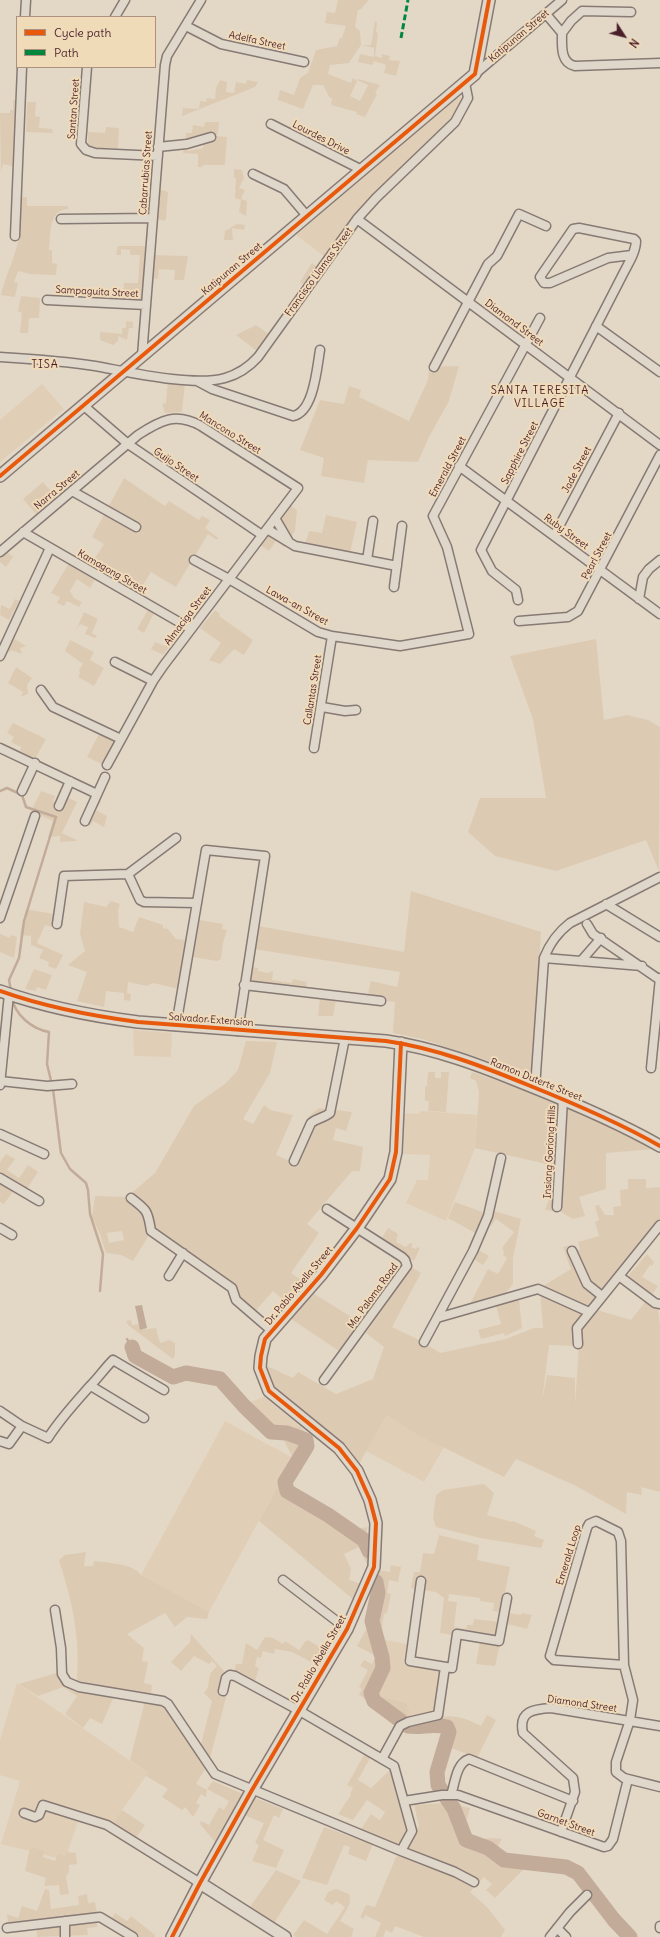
<!DOCTYPE html>
<html>
<head>
<meta charset="utf-8">
<style>
	body { margin:0 }
	#map { position:relative; width:660px; height:1937px; overflow:hidden; background:#e3d8c6; font-family:Delius,sans-serif }
	canvas { display:block }
	.legend { position:absolute; left:16px; top:16px; width:140px; height:52px; box-sizing:border-box; background:#f0dbb9; border:1px solid #ae9080; margin:0; padding:5px 7px; list-style:none; font-size:12px; color:#4a1f2b }
	.legend li { display:flex; align-items:center; gap:8px; height:20px }
	.legend b { width:20px; border:1px solid #ae9080 }
	.north { position:absolute; left:604px; top:16px; width:40px; height:40px; -webkit-text-stroke:3px #f0dbb9; paint-order:stroke; rotate:126deg; font-size:11px; font-weight:700; line-height:16px; text-align:center; color:#4a1f2b }
	.north::after { content:''; display:block; margin:auto; width:14px; height:18px; background:#4a1f2b; clip-path:polygon(50% 0,100% 100%,50% 72%,0 100%) }
</style>
</head>
<body>
<div id="map">
<canvas width="660" height="1937"></canvas>
<ul class="legend">
<li><b style="height:5px;background:#e8590c"></b>Cycle path</li>
<li><b style="height:5px;background:#00873e"></b>Path</li>
</ul>
<div class="north">N</div>
</div>
<script>
const c = document.querySelector('canvas').getContext('2d');
c.lineJoin = 'round';
function paint(path, color) { c.fillStyle = color; c.fill(path, 'evenodd'); }
function trace(path, color, width, dash) { c.strokeStyle = color; c.lineWidth = width; c.lineCap = dash ? 'butt' : 'round'; c.setLineDash(dash || []); c.stroke(path); }
function drawText(font, color, halo, rows, align = 'center') {
  c.font = font + ' Delius,sans-serif'; c.lineWidth = 4; c.setLineDash([]); c.textBaseline = 'middle'; c.strokeStyle = halo; c.fillStyle = color; for (const [text, x, y, turn = 0] of rows) {
    c.save(); c.translate(x, y); c.rotate((+turn || 0) * Math.PI / 180); c.textAlign = isNaN(turn) ? turn : align; if (halo) c.strokeText(text, 0, 0); c.fillText(text, 0, 0); c.restore();
  }
}
const built = new Path2D(`
	M461,97l3,2 -3,10 -136,148 -29,-22 161,-137z
	M42,384l22,25 -64,53v-42z
	M133,1030l39,3 -1,24 -37,-1z
	M420,1111l57,4 -2,33 -29,73 -40,-18 11,-23h11l2,-25 -29,-1v-41l18,1z
	M264,1397l36,29 -21,5 -34,-27z
	M385,1415l59,32 -20,35 -58,-31z
	M225,1421l68,37 -84,154 -68,-37z
	M380,1639l27,5 -4,18 4,2 35,5 -8,45 -31,7 -27,-24 9,-40z
	M17,1683l131,90 -35,50 -10,6 -25,-8 -13,39 -64,-16 19,-63 -20,-6v-35z`);
const green = new Path2D(`
	M338,0h31l-8,9 -3,1 -3,17 5,4 1,14 -12,18 -19,2 -2,9 23,9 2,-5 4,3 -7,15 10,5 8,-16 -11,-5 1,-1 22,6 -5,8 2,1 -12,23 -9,-3 1,-2 -26,-7 1,-7 -3,-1 -6,-12h-10l-10,24 -25,-9 2,-10 14,5 6,-17 8,-5 8,-23 21,-4 3,-8h2l4,-12 -21,-3 2,-11 8,1z
	M375,21l2,2 -1,9 2,1 -3,23 7,2v-4l8,2 -1,4 11,1 -4,15 -12,-3 2,-8 -12,-4 -2,4 -14,-3 2,-8 14,3v-9l-12,-3h9z
	M220,80l7,2 -1,10 8,1 2,-11 10,2 1,-4 11,2 -3,5 -73,29 1,-8 16,1 1,-8 6,1 1,-4 8,1 1,-11z
	M13,100h5l3,68 -18,-4 -2,9 -1,-60h10v-3h3z
	M27,102h9l-1,14 5,1 -1,11 13,1 1,4 -27,-1z
	M205,122h14l-1,12 -33,8 1,-9h6l1,-8 11,2z
	M106,127l13,1 -1,20 -25,1 -5,-4v-13l17,1z
	M217,136l10,1 -2,27 -1,1h-21v2h-5v-13l-15,-1 1,-8 3,6 16,-3v-6z
	M234,169l8,1 2,8 -5,10 6,2 -4,9 6,2 -1,15 -7,-4 2,-12 -6,-2 1,-20h-2z
	M162,190l6,2 -2,27 -2,2 -6,-2 2,-28z
	M21,197h6v9h41v3c-20,1 -17,26 -19,41h3v13l5,1 -1,11 -26,-1 -12,-3 -4,11 4,1 -3,14 -14,-2c4,-18 13,-35 17,-54 3,-15 3,-29 3,-44z
	M237,224l8,1 -1,5 -12,-2 1,12h-9l1,-9z
	M118,246h29l-5,54 -19,-1 1,-16h14l2,-28h-10v-5l-9,-1v6h-5z
	M153,255l35,1 -4,24h-10l1,-10 -16,-1 -1,10 -6,-1z
	M312,263l5,4 -14,18 -3,-3z
	M21,296l19,2 -1,20h-10l-1,15h-8l2,-20 -4,-2z
	M126,321l7,1v6h-4l-2,12 -9,-4v5l-5,4 -13,-5v-8l22,2v-6h4z
	M256,325l14,10 -13,16 -21,-16z
	M459,366l-10,35 -21,38 -10,23 -50,-2 -4,23 -43,-7 3,-18 -24,-8 20,-50 24,4 5,-18 12,4 -2,7 50,24 19,-41 1,-13z
	M168,380l17,3 -3,29 -17,1 -3,-9 4,-1z
	M124,478l41,28 4,-5 30,19 3,-4 8,4 -5,8 13,10 -1,2 -9,-6 -32,53 -25,-15 -13,21 -47,-29 13,-20 -12,-7z
	M43,482l13,15 -20,17 -13,-15z
	M290,505l7,5 -2,21 -11,16 -8,-6 -7,10 -9,-6z
	M326,515l31,7 -7,31 -45,-9 4,-13 13,2z
	M6,551l7,6 -7,10 -6,-5v-6z
	M69,563l26,17 -5,8 -13,-9 -7,12 4,7 8,4 -3,5 -12,-6 -3,5 -7,-3 3,-6 -9,-4z
	M15,599l4,2 -10,19 -9,-5 1,-10 9,4z
	M148,610l6,3 -10,20 -7,-4z
	M215,610l5,4 -1,2 34,24 -9,15 -10,-6 -14,15 -11,-4 12,-17 -21,-15z
	M84,612l14,7 -6,14 5,3 -2,2 -10,-4 3,-7 -8,-3 -4,6z
	M173,631l6,4 -16,20 -12,-6 4,-7 10,4z
	M11,637l15,9 -6,2 2,6 -11,-4 -1,2 -5,-2z
	M596,639l8,81 23,-5 21,5 12,7 -1,144 -13,-31 -90,31 -61,-15 -27,-24 12,-34h66l-13,-79 -23,-63z
	M70,640l24,12 -4,8 14,8 -10,18 -16,-9 2,-4 -1,-3 4,-6 -18,-13z
	M16,667l16,11 -5,7 1,9 -7,3 2,-5 -15,-9z
	M13,723l33,16 -11,20 -15,-8 1,-4 -10,-5 3,-5 -7,-4z
	M100,732l16,8 -12,25 -17,-8z
	M41,791l14,5 -2,5 5,2 4,-8 15,7 -15,31 15,7 -1,1 -16,1v-6l-12,1 5,-16 -22,-10z
	M97,800l4,2 -5,8 11,6 -3,11 -11,-6 -3,5 -4,-1z
	M411,891l130,41 -1,20 2,7 -8,117 -112,-37 -29,-6 2,-31 -28,-4 4,-17 26,6 3,-15 -147,-23 5,-23 146,26z
	M111,901l9,3 -2,6 1,17 14,5 6,-15 24,8v3l5,1 8,10 10,1 -7,49 -26,-6 -6,3 -19,-4 -1,11 4,1 -1,7 -6,-1v-7l-18,-2 -2,16 -27,-6 10,-29 -19,-7 17,-14 -5,-17 4,-32 22,5z
	M54,906h4l-3,22 -10,-3 -8,18 26,12 -7,14 -8,-3 1,-4 -10,-4 4,-8 -12,-5v-9l-11,-1 6,-26 27,5z
	M199,920l24,4 -1,5 5,1 -4,13 -2,16 -4,2 -24,-4z
	M0,934l10,4 1,-3 6,2 -3,21 -14,-6z
	M251,967l7,1v3l9,2 6,-2 -1,9 20,3 1,-4 14,3 -1,8 -58,-8z
	M34,969l18,6 -6,15 -9,-3 -1,4 -11,-2z
	M320,998l16,1 -3,17h-15z
	M246,1041l31,1 -7,31 -27,46 10,5 11,-19 6,5 23,5 -17,40 14,6 19,-45 10,-8 33,4 -6,19 -10,-3 -3,12 30,7 -3,24h-8l-45,53 12,9 -28,40 14,10 -17,21 -15,-13 -23,26 -19,-18v-8l-82,-56 -16,26 -12,-6 -15,-2 -6,-19 -8,-17 3,-21 32,1 28,-24 39,-67 32,-23 12,-13zM122,1231l2,9 -15,3 -2,-10z
	M428,1072h7v6h6v-6h8l-3,40 -18,-1 1,-10h-4v-15h2z
	M472,1072l53,18 111,47 19,12 -49,4v36l-27,8 6,19 -12,3 -12,-7 -16,-2 7,-20 4,-24 -81,-18 4,-56 -3,-11 -6,-3z
	M6,1154l9,5 -8,11 12,8 9,-13 10,7 -12,18 -26,-13v-15z
	M628,1179h18v9l14,-1v32l-74,90 -43,-23 28,-17c-4,-7 -4,-14 -8,-22l8,-2 4,6 5,-2 -2,-7 21,-6 -4,-14 4,-2 -4,-14 4,-1 6,10h9l-1,-8 8,-1 -1,-16 8,-1z
	M0,1182l15,7 -11,15 -4,-2z
	M455,1202l30,11 -8,21 -29,-16z
	M494,1211l27,8 -8,39v26l-9,11 -35,11 19,-37 10,5 9,-16 -4,-3 1,-3 -2,-4 12,-16 -18,-13 -5,7 -3,-2z
	M388,1228l10,6 -2,8 10,5 4,-4 3,1 -2,3 5,2 1,-2 3,1 -6,13 -34,-20z
	M477,1249l12,7 -6,9 -11,-7z
	M647,1254l7,8 -2,4 -2,-1 -8,12 16,9 -7,10 -23,-20z
	M411,1267l10,6 -29,54 29,14 19,12 66,-14 28,-11h9l-3,-37 44,20 -9,15v20l-26,-1 -7,56 5,-26 28,3v27l5,-75 17,-20 34,10 14,-18 13,6 2,18v166l-19,-5 1,8 -15,-3 -1,22 -50,-28 -60,-27 -12,18 -84,-41 -34,-21 -28,51 -20,-27 -60,-47 -8,-12 -3,-14 26,12 5,-6 38,22 37,-15 11,-32 -18,-14z
	M313,1293l48,30 -22,28 -48,-32z
	M517,1296l2,3 3,29 -17,8 -1,-3 -23,6 -3,-9 23,-6 -5,-18z
	M131,1320l1,5 7,-1 2,6 15,-2 4,15 9,-3 6,3v12l-2,4 -45,-34 -2,-4z
	M300,1426l14,14 -21,38v12l48,32 9,3 2,5 15,-3v38l-8,-18 -15,7 7,15 -2,11 12,4 -7,16 -95,-79 34,-63 -14,-27z
	M484,1484l10,9 -7,22 25,7 1,-1 23,10 -2,5 10,4 -3,8 -61,-10 -44,-11 -3,-9 3,-23 7,-5z
	M439,1535l40,10 -2,15 33,7 -9,45 -8,-1 1,-8 -14,-2v-3l-31,-4 -1,7 9,1 -3,25 12,2 1,-4h6l1,-6 26,3 -3,16 -43,-6 -1,3 -13,-2 4,-35 -8,-6 -25,-4 3,-16h6l3,-19 11,1z
	M86,1552l-2,14h9l1,-5c13,2 39,2 47,14l68,37 -2,7 -20,-2 -12,10 -10,-14 -38,21 17,14 -2,13 6,1 -4,21 8,2 -1,10 -34,-6 -15,35 -12,-6 -7,10 -18,-14 12,-18 -14,-9 -25,9 -19,-12 41,-12 17,10c3,-46 -4,-78 -18,-122l6,-5z
	M391,1565l10,2 -3,15 -9,-2 -2,13 4,1 -4,19 -3,1 -4,25 5,17 -8,40 29,7 5,14 6,7c28,-9 36,-12 64,2l6,-11 9,5 -19,38 -33,-13 2,-12 -9,-3 -28,3 -11,-11 -11,-5 1,-3 -29,-19 3,-6 -3,-2 9,-17 -8,-4 4,-6 8,4 4,-8 -19,-10 11,-20 -2,-8 10,-22 -7,-4 9,-22 12,2z
	M508,1613l13,2 1,-2 10,2 -5,14 -20,-5z
	M191,1634l40,45 -21,79 -9,-14 11,-43 -8,-8 4,-6 2,-13 7,-8 -5,-5 -3,3 -15,-8 -13,15 -10,-9 19,-20z
	M265,1637l8,1 10,6 2,-3 14,9 6,-8 3,-2 15,9 -6,16 -25,-13 -17,-3 -1,5 -11,-3 -2,7 -4,-1 -2,9 4,2 -4,13 -21,-9 2,-8h6l4,-21 11,7z
	M480,1641l20,3 -5,22 -19,-2z
	M145,1701l15,2 9,8 36,58 -9,15 11,6 -1,7 -5,-3 -5,9 4,2 -7,12 -8,-10 -3,3 -20,-13 6,-8 -22,-13 2,-3 -18,-13z
	M364,1755l6,3 -12,22 13,8 19,-18 13,33 6,30 -8,16 -42,-17 12,-18 9,6 5,-8 -18,-12 -14,20 -15,-6 13,-19 -1,-1 3,-6 -6,-3z
	M213,1781l30,13 -28,48 -15,-18 1,-3 8,4 10,-18 5,3 5,-9 -22,-12z
	M253,1797l30,12 -4,9 -5,-3 -11,25 21,10 -8,18 -24,-7 7,-16 -4,-2 9,-20 -20,-8z
	M446,1803l24,5 -6,21 3,12 23,-3 12,1 -9,15 8,7 27,4 -33,33 -9,-8 6,-6 -8,-7 -14,15 17,15 18,23 -4,7h-77l-29,-11 -3,7 -6,-3 -3,7h-8l6,-14 -16,-8 -1,4 -4,-2 6,-12 9,2 21,-50 13,-10 10,-21 -5,-21z
	M122,1810l23,15 -9,13 -23,-15z
	M324,1827l49,17 -7,17 -18,-7 2,-7 -6,-2 -17,40 -25,-7z
	M33,1847l11,4 -1,6 12,4 3,-7 8,2 1,-4 9,1 1,11 -8,1v7l-3,5 3,17 -9,1 -1,-10 -15,1 2,-8 -21,-7 4,-19z
	M276,1870l25,11 -27,42 -24,-16z
	M45,1889l4,1 2,19 28,-4 -1,-9 9,-2 1,9 7,-1 2,12 -89,9 -1,-9 11,4 4,-12 15,5z
	M336,1889l13,5c4,10 -5,19 -9,27l14,8 -3,8h-55l-3,-2 11,-15 23,14 18,-27 -9,-6 -3,4 -9,-5 4,-8z
	M115,1913l12,8 4,-5 24,19v2h-15l-29,-18z
	M97,1921v6l-10,1 1,7 -51,2 -1,-10z`);
const water = new Path2D(`
	M142,1305l5,23 -7,2 -5,-24z`);
const stream = new Path2D(`
	M0,791l7,-3 15,7 4,12 30,10 -32,104 -5,37 -10,22 2,11
	M12,998c3,17 20,31 37,34l-2,32 6,25 7,57 1,7 9,16 16,14 2,7 2,24 13,40 -3,37
	M127,1339l5,8`);
const river = new Path2D(`
	M132,1347l3,9 38,21 13,-4 34,6 24,27 27,26 16,1 19,7 1,6 -22,36 2,9 41,24 36,25 5,11
	M376,1582l2,11 -6,28 10,36 1,11 -12,25 3,8 27,20
	M408,1726c14,2 25,-3 39,1l2,5 -12,40 1,13 16,24 12,31 22,8 16,12 62,7 12,6 36,47 16,17`);
const street = new Path2D(`
	M631,12l-49,-1 -11,10 -9,12c0,12 -2,30 13,33l85,-3
	M546,14l16,19
	M25,17l1,-17
	M115,17l10,-17
	M186,26l35,18 83,18
	M87,67l-6,77 5,6 9,3 63,3
	M475,74l87,-74
	M271,124l91,46
	M158,147l29,-3 24,-7
	M253,174l31,15 23,27
	M61,219l92,-1
	M357,219l303,226
	M15,236l7,-169
	M47,300l99,5
	M596,326l64,46
	M142,356l23,-291 2,-9 34,-56
	M0,357c32,2 63,4 95,9 34,6 98,21 130,12 14,-4 24,-11 33,-21l99,-138 19,-21 79,-76 13,-24 -2,-10 -3,-4
	M434,367l54,-103 9,-8 22,-42 27,12
	M197,381l15,8 81,27c21,-4 24,-49 27,-66
	M84,406l44,38 134,91
	M459,466l201,148
	M72,491l64,36
	M275,518l14,24
	M267,529l28,17 102,20
	M23,532l168,97
	M554,536l65,-123
	M0,552l138,-117c23,-15 38,-23 63,-9l97,62 -134,177 -11,16 -46,84
	M194,560l35,19 89,53 14,4 68,10 69,-12 -22,-87 -14,-31 107,-198
	M367,560l6,-39
	M394,587l8,-61
	M639,599l4,-22 6,-8 11,-9
	M518,600l-2,-10 -24,-19 -11,-21 142,-276c5,-10 13,-22 13,-33l-2,-2 -55,-11 -6,1 -33,48 4,6h6l58,-25 24,-3
	M519,621l49,-4 10,-6 82,-156
	M0,656l50,-108
	M115,662l38,19
	M41,690l12,17 68,32
	M322,707l23,4 11,-1
	M0,748l97,46
	M314,748l18,-112
	M22,791l13,-28
	M59,806l11,-25
	M85,821l20,-44
	M128,874l12,26 4,2 52,1
	M606,904l54,33
	M0,918l35,-102
	M57,924l7,-48 64,-2 48,-36
	M587,924l6,10 67,46
	M544,958l98,8
	M581,961l20,-23
	M244,985l137,16
	M176,1026l30,-176 59,6 -27,175
	M651,1068l9,-90
	M0,1081l47,5 25,-2
	M0,1085l9,-91
	M535,1088l9,-130c6,-15 13,-25 26,-35l90,-46
	M0,1134l44,20
	M294,1161l17,-38c6,-5 13,-5 19,-10l15,-75
	M0,1178l39,23
	M131,1198c16,12 17,13 20,33l81,57 4,12 36,31
	M557,1207l6,-108
	M0,1228l12,7
	M572,1251l15,33 15,12
	M169,1276l14,-23
	M619,1276l36,27 5,1
	M437,1318l101,-29 51,23
	M424,1342l49,-91 15,-35 13,-58
	M578,1344l-1,-16 83,-103
	M324,1380l83,-114 -2,-6 -3,-3 -75,-48
	M91,1386l53,32
	M0,1411l22,15 26,12c12,-19 27,-35 42,-52 8,-8 15,-18 23,-26l51,30
	M0,1441l9,3 13,-18
	M283,1580l64,49
	M421,1581l-11,80 42,7 5,-34 42,7 8,-43
	M55,1610l6,38 1,26 5,8 12,5 84,14 5,3 47,70 186,77 54,21 19,10
	M624,1665l-70,-5 -4,-4 37,-128 2,-4 7,-3 22,11 3,9 3,124 9,35 -3,20 -14,42v10l8,6 36,9
	M223,1691l3,-13 4,-3 5,1 63,34 96,56 18,65 -11,20
	M382,1759l18,-33 8,-4 30,-7 7,-48
	M451,1795c4,-11 5,-32 18,-36l104,42
	M404,1801l38,-6h16l146,52 4,-1 5,-7 15,-60
	M24,1813l11,4 4,-2 4,-10 64,20 93,58
	M561,1832l14,-40 -2,-14 -50,-45c-5,-22 11,-24 28,-25l109,18
	M65,1921v16
	M7,1928l93,-11 33,20
	M557,1928l9,9
	M660,1928v-2
	M550,1937l20,-25 17,-17`);
const secondary = new Path2D(`
	M0,476l475,-402 14,-74
	M0,991c45,16 91,25 138,31l248,19c49,7 96,25 142,44 45,18 90,37 132,61
	M200,1883l85,54
	M172,1937l28,-54 52,-93 95,-161 27,-62 2,-44 -6,-23 -13,-29 -18,-23 -70,-57 -9,-23 1,-12 4,-17 56,-64 36,-47 33,-49 6,-27 5,-109`);
const quiet = new Path2D(`
	M401,38l7,-38`);
const cycleway = new Path2D(`
	M0,476l475,-402 14,-74
	M0,991c45,16 91,25 138,31l248,19c49,7 96,25 142,44 45,18 90,37 132,61
	M172,1937l28,-54 52,-93 95,-161 27,-62 2,-44 -6,-23 -13,-29 -18,-23 -70,-57 -9,-23 1,-12 4,-17 56,-64 36,-47 33,-49 6,-27 5,-109`);
const streetNames = [
	["Katipunan Street",519,36,-40],
	["Adelfa Street",257,41,12],
	["Santan Street",74,109,-86],
	["Lourdes Drive",321,138,27],
	["Cabarrubias Street",146,173,-86],
	["Katipunan Street",232,269,-40],
	["Francisco Llamas Street",319,272,-54],
	["Sampaguita Street",97,292,3],
	["Diamond Street",514,323,37],
	["Mancono Street",230,433,32],
	["Sapphire Street",520,453,-63],
	["Guijo Street",176,465,34],
	["Emerald Street",448,467,-62],
	["Jade Street",577,470,-62],
	["Narra Street",57,490,-40],
	["Ruby Street",566,532,36],
	["Pearl Street",597,556,-62],
	["Kamagong Street",112,572,30],
	["Lawa-an Street",297,606,29],
	["Almaciga Street",188,616,-53],
	["Callantas Street",313,690,-81],
	["Salvador Extension",211,1020,4],
	["Ramon Duterte Street",536,1080,22],
	["Insiang Goriong Hills",550,1152,-87],
	["Dr. Pablo Abella Street",299,1286,-50],
	["Ma. Paloma Road",373,1296,-54],
	["Emerald Loop",569,1555,-73],
	["Dr. Pablo Abella Street",319,1659,-60],
	["Diamond Street",582,1704,8],
	["Garnet Street",566,1823,20]
];
const neighbourhoodNames = [
	["TISA",45,365],
	["SANTA TERESITA",540,391],
	["VILLAGE",540,404]
];
paint(built, '#e1ceb6');
paint(green, '#ddcab3');
paint(water, '#c3ab99');
trace(stream, '#c3ab99', 2.5);
trace(river, '#c3ab99', 15);
trace(street, '#877a74', 11);
trace(secondary, '#877a74', 14);
trace(street, '#dfd7ca', 8);
trace(secondary, '#dfd7ca', 11);
trace(quiet, '#00873e', 3, [6, 3]);
trace(cycleway, '#e8590c', 4);
drawText('10px', '#4a1f2b', '#f0dbb9', streetNames);
c.letterSpacing = '1px';
drawText('11px', '#4a1f2b', '#f0dbb9', neighbourhoodNames);
c.letterSpacing = '0px';
</script>
</body>
</html>
